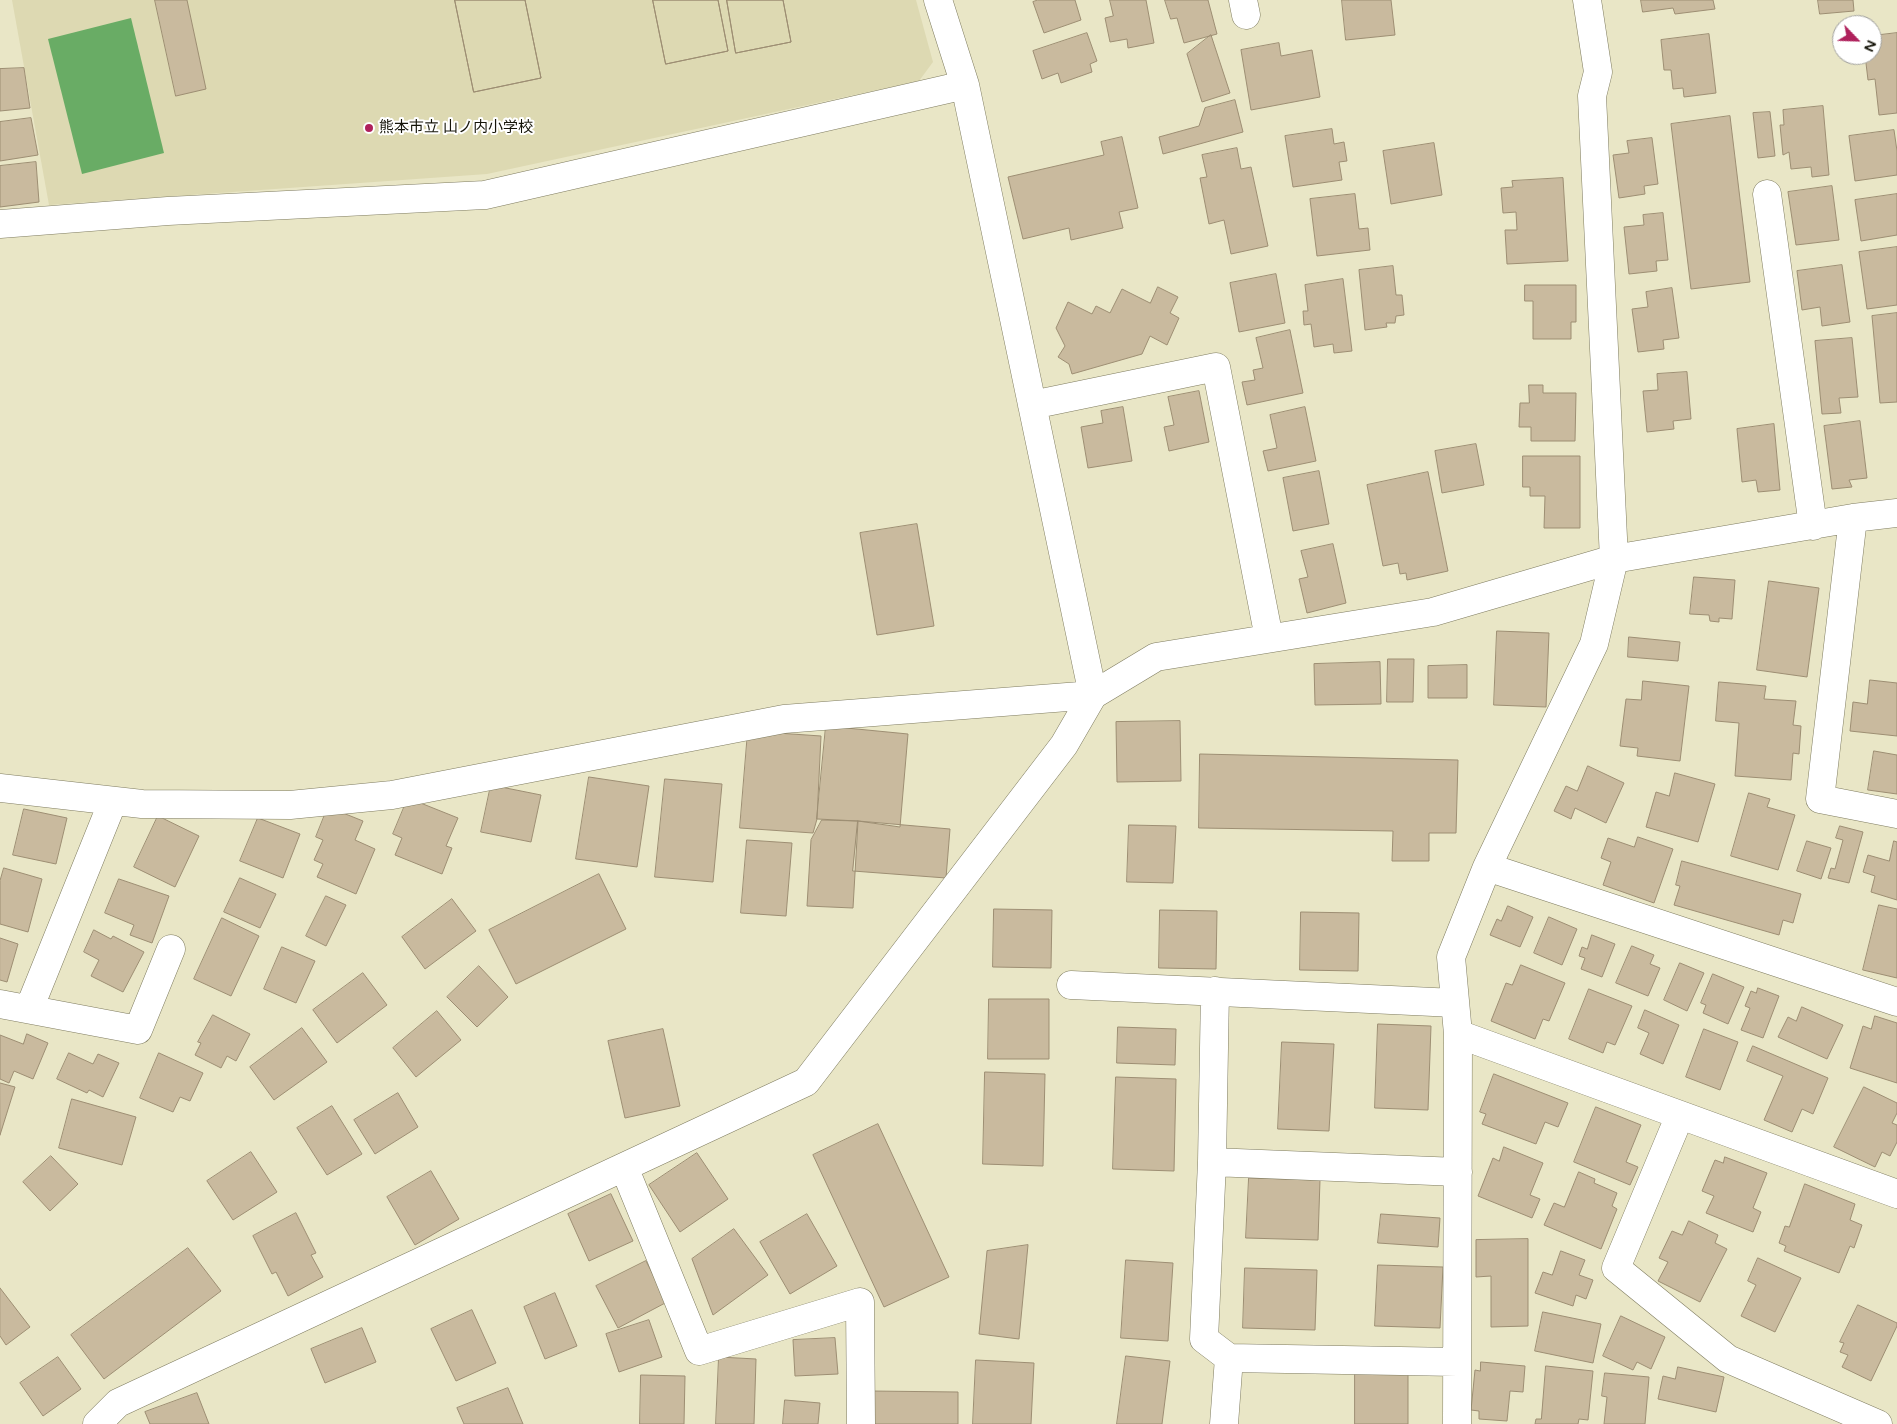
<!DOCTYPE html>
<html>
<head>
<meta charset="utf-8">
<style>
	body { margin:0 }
	#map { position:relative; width:1897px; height:1424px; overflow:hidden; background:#e9e6c6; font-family:"Varela Round",sans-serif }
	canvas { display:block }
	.north { position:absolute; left:1832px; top:15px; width:50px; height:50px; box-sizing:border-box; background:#fff; border:1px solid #a1a19d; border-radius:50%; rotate:114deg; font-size:14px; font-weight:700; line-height:20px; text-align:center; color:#151409 }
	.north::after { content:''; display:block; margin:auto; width:18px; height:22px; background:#af215c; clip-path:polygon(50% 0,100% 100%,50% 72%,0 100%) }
</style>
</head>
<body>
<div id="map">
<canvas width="1897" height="1424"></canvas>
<div class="north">N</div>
</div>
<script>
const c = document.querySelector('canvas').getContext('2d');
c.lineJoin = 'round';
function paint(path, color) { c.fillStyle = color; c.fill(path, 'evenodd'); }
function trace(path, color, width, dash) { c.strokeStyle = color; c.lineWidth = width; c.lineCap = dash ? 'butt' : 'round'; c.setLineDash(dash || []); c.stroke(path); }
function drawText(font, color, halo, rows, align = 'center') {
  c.font = font + ' "Varela Round","Noto Sans JP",sans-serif'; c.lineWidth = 4; c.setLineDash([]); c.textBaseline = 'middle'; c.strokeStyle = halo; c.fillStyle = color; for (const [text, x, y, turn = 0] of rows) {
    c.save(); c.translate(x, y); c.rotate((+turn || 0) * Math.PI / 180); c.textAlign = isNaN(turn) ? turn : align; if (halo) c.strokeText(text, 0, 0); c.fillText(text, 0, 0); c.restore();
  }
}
const built = new Path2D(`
	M12,0h904l17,62 -14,19 -432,93 -438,31z`);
const water = new Path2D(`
	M131,18l33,135 -82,21 -34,-135z`);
const building = new Path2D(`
	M155,0h32l19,89 -30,7z
	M455,0h70l16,78 -67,14z
	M455,0h70l16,78 -67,14z
	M653,0h65l10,51 -62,13z
	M653,0h65l10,51 -62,13z
	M727,0h56l8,42 -55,11z
	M727,0h56l8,42 -55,11z
	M1038,0h37l6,20 -37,13 -11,-31z
	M1110,0h36l8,43 -26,5 -1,-9 -17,3 -5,-24 8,-2z
	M1165,0h43l9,34 -33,9 -7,-25 -6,1z
	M1342,0h49l4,35 -49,5z
	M1641,0h72l2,9 -40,5 -2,-6 -30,4z
	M1818,0h35l1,11 -34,3z
	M1087,33l10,28 -7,3 2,8 -31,11 -3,-10 -16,6 -9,-28z
	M1897,33v80l-18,2 -4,-36 -7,1 -3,-25h7v-19z
	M1709,34l7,59 -32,4 -1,-9 -10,1 -2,-19h-7l-3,-30z
	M1211,35l19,58 -28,9 -15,-48z
	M1279,43l2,13 31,-6 8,47 -69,13 -10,-60z
	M24,68l6,40 -30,3v-42z
	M1235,100l8,32 -80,22 -4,-17 40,-11 6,-18z
	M1823,106l6,69 -17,2 -1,-10 -20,2 -2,-17 -6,3 -3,-30h4l-1,-15z
	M1770,112l5,44 -17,2 -5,-45z
	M1730,116l20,166 -59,7 -20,-165z
	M31,118l7,37 -38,6v-39z
	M1332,129l2,15 10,-2 3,19 -8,1 3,18 -49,7 -8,-51z
	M1894,130l3,21v24l-42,6 -6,-45z
	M1122,137l16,71 -19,4 4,16 -52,12 -2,-12 -46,11 -15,-62 96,-22 -3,-13z
	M1652,138l6,46 -14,2 1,8 -26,4 -6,-43 16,-2 -2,-12z
	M1434,143l8,52 -51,9 -8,-53z
	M1237,148l4,21 10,-2 17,79 -37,8 -7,-34 -15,4 -9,-46 7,-1 -5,-22z
	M36,162l3,40 -39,5v-41z
	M1563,178l5,83 -61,3 -2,-34h12l-1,-18 -13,1 -2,-25 12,-1 -1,-6z
	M1832,186l7,54 -43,5 -8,-53z
	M1355,194l4,35 9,-1 2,22 -53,6 -7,-57z
	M1897,194v41l-36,6 -6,-41z
	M1663,213l5,47 -12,1 1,10 -28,3 -5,-47 20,-2 -1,-10z
	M1897,247v58l-30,4 -8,-57z
	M1842,265l8,57 -28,4 -2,-19 -18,3 -5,-39z
	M1393,266l3,29h6l2,20 -8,1 -1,7h-9l1,4 -22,3 -6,-60z
	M1276,274l9,49 -46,9 -9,-49z
	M1343,279l9,72 -18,2 -1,-9 -19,3 -3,-23 -7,1 -1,-14h5l-3,-26z
	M1525,285h51v37h-5v17h-38v-38h-8z
	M1158,287l20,10 -8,16 9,5 -12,27 -17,-9 -8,18 -70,20 -3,-10 -11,-7 7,-11 -9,-18 12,-26 24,12 4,-8 14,7 12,-24 28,14z
	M1672,288l7,50 -16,2 1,9 -26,3 -6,-43 16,-2 -2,-15z
	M1897,313v89l-17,1 -8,-87z
	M1290,330l13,63 -56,12 -5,-23 13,-2 -2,-10 10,-2 -7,-30z
	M1852,338l6,59 -19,1 2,15 -19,1 -7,-73z
	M1687,372l4,47 -18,2 1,8 -27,3 -4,-41 15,-1 -1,-16z
	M1529,385h14v8h33l-1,48h-44v-14h-12l1,-24h9z
	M1199,391l10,51 -40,9 -5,-24 10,-2 -6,-28z
	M1123,407l9,54 -44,7 -7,-41 22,-4 -2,-12z
	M1305,407l11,54 -48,10 -5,-20 14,-3 -7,-33z
	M1860,421l7,57 -18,2 3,7 -20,2 -8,-63z
	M1774,424l6,66 -22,2 -2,-12 -14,2 -5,-53z
	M1476,444l8,41 -42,8 -7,-42z
	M1523,456h57v72h-36l1,-32h-15v-9h-7z
	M1319,471l10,53 -36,7 -10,-53z
	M1428,472l20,99 -41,9 -1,-7 -6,1 -2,-11 -15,3 -16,-81z
	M917,524l17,102 -57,9 -17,-102z
	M1333,544l13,59 -39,10 -8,-34 9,-2 -7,-26z
	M1694,577l41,3 -3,39 -13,-1v4l-9,-1 -1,-6 -19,-1z
	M1769,581l50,7 -12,89 -50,-7z
	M1497,631l52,2 -3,74 -52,-2z
	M1629,637l51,5 -2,19 -50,-4z
	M1388,659h26l-1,43h-26z
	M1380,662l1,42 -66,1 -1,-41z
	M1467,665v33h-39v-32z
	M1870,680l27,3v53l-47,-5 3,-29 14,2z
	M1643,681l46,5 -9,75 -43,-5 1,-8 -18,-2 6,-47 15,1z
	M1719,682l47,4 -2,13 32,2 -3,24 8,1 -2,28 -6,-1 -2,27 -56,-4 4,-53 -23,-2z
	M1180,721l1,60 -64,1 -1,-60z
	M826,726l82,8 -8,93 -42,-6 -41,-2z
	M748,731l73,5 -4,83 -4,14 -73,-5z
	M1874,751l23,4v39l-29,-4z
	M1200,754l258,6 -2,73h-27v28h-37l1,-30 -194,-3z
	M1588,766l36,17 -18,40 -31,-15 -4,11 -17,-8 12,-25 11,5z
	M1675,773l40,11 -17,58 -52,-15 10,-35 13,4z
	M589,777l60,9 -12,81 -61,-8z
	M665,779l57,5 -9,98 -58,-5z
	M491,785l50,10 -10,47 -50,-10z
	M1749,793l21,6 -3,8 28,8 -17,55 -47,-14z
	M408,798l50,20 -12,28 6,2 -10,26 -47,-19 7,-17 -9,-4z
	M328,807l35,14 -8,19 20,9 -19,45 -39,-17 6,-13 -9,-4 9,-20 -7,-3z
	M24,809l43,9 -11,46 -43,-9z
	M158,816l41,20 -24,51 -41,-20z
	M258,818l42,16 -17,44 -43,-17z
	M822,820l36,1 -5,87 -46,-2 4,-66z
	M858,821l92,8 -4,49 -93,-7z
	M1129,825l47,1 -3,57 -46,-1z
	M1840,826l23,6 -14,51 -21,-5 3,-10 4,1 8,-29 -7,-2z
	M1638,837l35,12 -19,54 -51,-18 8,-23 -10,-4 7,-20 26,9z
	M747,840l45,3 -6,73 -45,-3z
	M1807,841l24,7 -10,31 -24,-8z
	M1894,841l3,1v58l-26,-8 4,-16 -12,-4 5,-17 21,6z
	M1682,861l119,33 -8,29 -10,-3 -4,15 -105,-30 6,-19 -4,-1z
	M4,868l38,11 -14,53 -28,-8v-43z
	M599,874l27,55 -110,55 -27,-54z
	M240,878l36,16 -16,34 -36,-16z
	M119,879l50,17 -17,47 -22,-8 4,-10 -29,-12z
	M326,896l20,9 -20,41 -20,-10z
	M452,899l24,32 -51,38 -23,-32z
	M1879,905l18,4v69l-34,-8z
	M1508,906l25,11 -13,30 -30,-12 7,-16 4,2z
	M994,909l58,1 -1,58 -58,-1z
	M1160,910l57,1 -1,58 -57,-1z
	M1301,912l58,1 -1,58 -58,-1z
	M1549,917l28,12 -15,36 -28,-12z
	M222,918l37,18 -28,60 -37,-17z
	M94,930l17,9 2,-3 31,16 -21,40 -32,-16 8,-16 -15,-8z
	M1592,935l23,9 -13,33 -21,-8 4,-11 -6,-2 3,-9 5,2z
	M0,938l18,6 -11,38 -7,-2z
	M1632,946l22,9 -4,9 10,4 -12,28 -32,-13z
	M282,947l33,14 -19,42 -32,-14z
	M1680,963l24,10 -17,38 -23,-11z
	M1521,965l44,18 -16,38 -6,-2 -8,20 -44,-18 15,-38 6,2z
	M479,966l29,31 -31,30 -30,-30z
	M363,973l24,32 -50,38 -24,-33z
	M1713,974l31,13 -16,37 -25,-11 3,-8 -5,-2z
	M1758,988l21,8 -16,42 -22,-8 9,-22 -5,-2 6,-15 5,2z
	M1589,989l43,17 -17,39 -8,-3 -4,11 -34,-14z
	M989,999h60v60h-61z
	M1802,1007l41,18 -16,34 -49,-22 10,-20 8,4z
	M1645,1010l34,15 -16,39 -23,-10 9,-21 -11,-5z
	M437,1011l24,29 -45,37 -23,-29z
	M213,1015l37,19 -14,27 -9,-5 -6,12 -26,-13 6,-12 -3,-1z
	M1875,1016l22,7v60l-47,-15 13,-42 8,3z
	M1378,1024l53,2 -3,84 -53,-2z
	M1118,1027l58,2 -1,36 -58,-2z
	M302,1028l25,34 -53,38 -24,-33z
	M663,1029l17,77 -55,12 -17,-77z
	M1704,1029l34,13 -18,48 -34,-13z
	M27,1034l21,9 -15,36 -19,-8 -5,12 -9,-4v-44l23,9z
	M1282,1042l52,2 -5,87 -51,-2z
	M1753,1046l75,32 -15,36 -11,-5 -10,23 -28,-12 19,-44 -36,-15z
	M69,1053l24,11 5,-10 21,9 -16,34 -14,-7 -2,3 -30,-14z
	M159,1053l44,20 -13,28 -10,-4 -7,15 -33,-14z
	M985,1072l60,2 -2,92 -60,-2z
	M1494,1074l74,29 -10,24 -13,-5 -9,22 -54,-20 4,-10 -6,-2z
	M1116,1077l60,2 -2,92 -61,-2z
	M0,1083l15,4 -15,48z
	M1864,1087l33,16v10l-5,10 5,2v17l-7,14 -8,-4 -7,15 -41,-20z
	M398,1093l20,34 -43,27 -21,-34z
	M72,1099l64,18 -14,48 -63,-17z
	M332,1106l30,48 -35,21 -30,-47z
	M1596,1107l45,18 -15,37 12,5 -8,18 -56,-23z
	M878,1124l71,153 -65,30 -71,-152z
	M1504,1147l39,16 -13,32 10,4 -8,19 -54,-22 15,-38 6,3z
	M251,1152l26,40 -44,28 -26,-39z
	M697,1153l31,46 -48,33 -31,-47z
	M51,1156l27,28 -28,27 -27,-29z
	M1725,1157l42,16 -14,35 8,4 -8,20 -47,-19 8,-17 -12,-5 13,-31 8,3z
	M431,1171l28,48 -44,26 -28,-48z
	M1579,1172l16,7 -1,4 23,10 -5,13 5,3 -16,40 -57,-24 10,-22 10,4z
	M1249,1178l71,2 -2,60 -72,-2z
	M1805,1184l50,20 -5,16 12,5 -8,23 -4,-2 -11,27 -55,-22 2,-5 -7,-3 6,-17 4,1z
	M611,1194l22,47 -44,20 -21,-47z
	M296,1213l20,40 -5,2 12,22 -35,19 -12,-24 -4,2 -19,-38z
	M807,1214l30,52 -47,28 -30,-52z
	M1381,1214l59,4 -2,29 -60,-4z
	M1689,1221l29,14 -3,8 12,6 -27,53 -42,-21 10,-19 -9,-4 13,-27 10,4z
	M734,1229l34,46 -55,40 -21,-56z
	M1528,1239v87l-37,1v-51l-15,1v-37z
	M1028,1245l-9,94 -40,-5 8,-83z
	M188,1248l33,43 -117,88 -33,-44z
	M1561,1251l24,9 -6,15 14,5 -7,19 -10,-4 -3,11 -38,-13 8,-21 9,3z
	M1758,1258l43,20 -26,54 -34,-16 15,-31 -8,-4z
	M1126,1260l47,3 -5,78 -47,-3z
	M646,1261l21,41 -49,26 -22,-42z
	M1378,1265l65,2 -3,61 -65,-2z
	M1245,1268l72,2 -2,60 -72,-2z
	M0,1288l30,39 -24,18 -6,-9z
	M555,1293l22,53 -32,13 -21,-52z
	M1858,1305l39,18v3l-26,55 -29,-14 6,-12 -8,-3 4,-9 -4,-1z
	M472,1310l24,53 -40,18 -25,-52z
	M1543,1312l58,12 -8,39 -58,-12z
	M1621,1316l44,21 -14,32 -14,-7 -4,8 -30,-14z
	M649,1320l13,37 -43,15 -13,-38z
	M362,1328l14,34 -51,21 -14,-34z
	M835,1338l3,36 -43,2 -2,-36z
	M1126,1356l44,5 -8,63h-45z
	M58,1357l23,32 -38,27 -23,-33z
	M719,1357l37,2 -2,65h-38z
	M976,1360l58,3 -3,61h-58z
	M1481,1362l44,4 -2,26 -13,-1 -3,30 -28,-2v-8l-8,-1 4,-40 5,1z
	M1546,1366l47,5 -5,49 -9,-1 -1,5h-43l1,-5h5z
	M1678,1367l46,10 -8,35 -58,-13 5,-23 12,3z
	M1355,1369l53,1v54h-53z
	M1605,1373l44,4 -4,47h-41l3,-27 -5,-1z
	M641,1375l44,1 -1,48h-44z
	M508,1388l15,36h-59l-7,-16z
	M870,1391l88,1v32h-88z
	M197,1393l12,31h-59l-5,-12z
	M785,1400l35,3 -2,21h-35z`);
const street = new Path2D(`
	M1243,0l3,15
	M1767,194l46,332
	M0,224l168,-13 317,-16 480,-110
	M1032,405l184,-38 53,271
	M1853,518l-33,281 77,15
	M0,788l142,16 148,1 102,-10 392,-76 309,-24 63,-38 277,-45 181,-53 239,-41 44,-5
	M1487,867l410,135
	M1071,985l384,18
	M1215,991l-3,171 -8,177 25,19 228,4
	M0,1004l138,26 33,-81
	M29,1009l84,-208
	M1458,1034l439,160
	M1680,1115l-64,153 112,91 150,65
	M1212,1162l246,10
	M624,1167l75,184 161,-49 1,122
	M97,1424l21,-21 688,-321 258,-337 29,-50 -128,-610 -27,-85
	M1224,1424l5,-66
	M1457,1424l1,-390 -7,-77 36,-90 107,-223 20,-85 -22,-463 6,-24 -11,-72`);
const markers = [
	[369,128,5,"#af215c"]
];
const poiNames = [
	["熊本市立 山ノ内小学校",379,128]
];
paint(built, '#ddd9b2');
paint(water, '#69ac65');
paint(building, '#c9ba9e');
trace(building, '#9d8e73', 1);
trace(street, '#7f7c60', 29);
trace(street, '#fff', 28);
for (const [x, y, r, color] of markers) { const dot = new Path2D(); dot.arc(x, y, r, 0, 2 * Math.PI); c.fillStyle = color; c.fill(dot); trace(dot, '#fff', 2); }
drawText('15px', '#151409', '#fff', poiNames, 'left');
</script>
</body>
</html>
